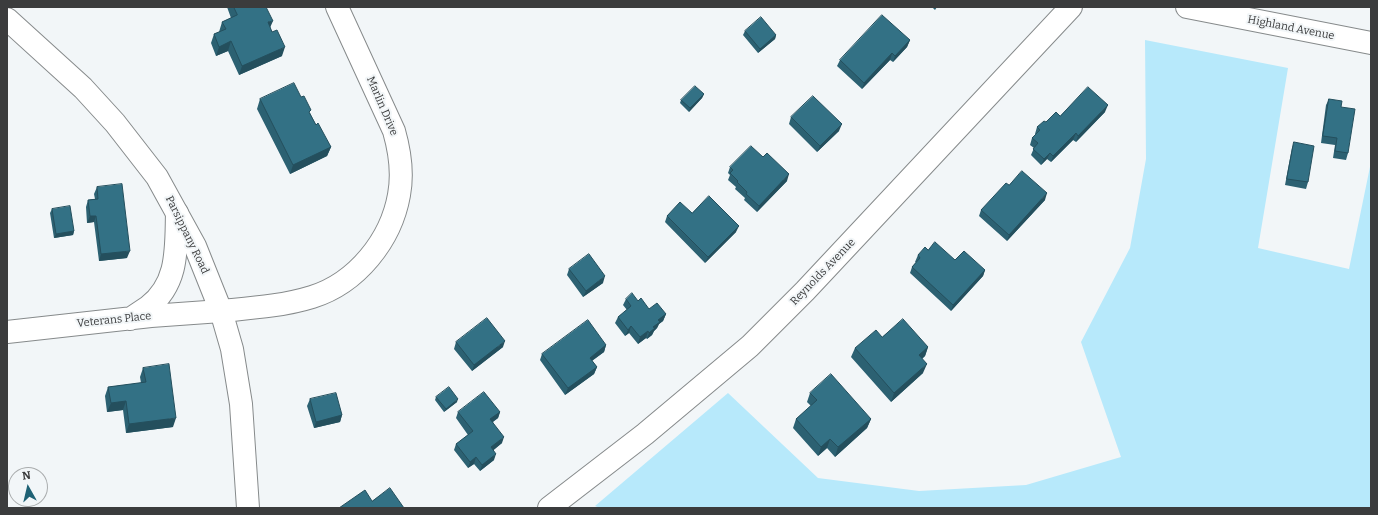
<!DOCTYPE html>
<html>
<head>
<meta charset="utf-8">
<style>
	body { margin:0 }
	#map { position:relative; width:1378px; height:515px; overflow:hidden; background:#f2f6f8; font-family:Bitter,serif }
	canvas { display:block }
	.frame { position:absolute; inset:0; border:8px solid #3b3c3d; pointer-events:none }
	.north { position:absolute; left:8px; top:467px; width:40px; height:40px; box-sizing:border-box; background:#f2f6f8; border:1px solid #a9acad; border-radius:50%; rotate:352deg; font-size:11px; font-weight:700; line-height:16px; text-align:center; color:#3b3c3d }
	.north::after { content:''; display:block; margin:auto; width:14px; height:18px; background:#1f6275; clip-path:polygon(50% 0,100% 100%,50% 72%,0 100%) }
</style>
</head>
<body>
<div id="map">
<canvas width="1378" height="515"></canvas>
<div class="frame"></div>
<div class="north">N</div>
</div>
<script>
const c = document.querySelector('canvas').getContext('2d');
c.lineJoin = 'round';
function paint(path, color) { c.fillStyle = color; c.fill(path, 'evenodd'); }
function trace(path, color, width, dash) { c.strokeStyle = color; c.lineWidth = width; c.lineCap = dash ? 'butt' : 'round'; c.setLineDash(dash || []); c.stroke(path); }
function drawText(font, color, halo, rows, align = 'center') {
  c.font = font + ' Bitter,serif'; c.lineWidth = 4; c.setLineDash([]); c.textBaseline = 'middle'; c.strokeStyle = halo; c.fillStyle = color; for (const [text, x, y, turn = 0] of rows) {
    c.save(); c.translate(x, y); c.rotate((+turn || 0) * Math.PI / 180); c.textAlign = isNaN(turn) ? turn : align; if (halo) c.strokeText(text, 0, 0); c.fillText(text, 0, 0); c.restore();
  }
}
const green = new Path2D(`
	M1145,40l143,28 -30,180 91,21 22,-107v346h-771l-5,-2 133,-113 90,85 101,13 107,-6 95,-28 -40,-115 49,-94 16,-89z`);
const minor = new Path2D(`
	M221,311c31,-3 62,-5 91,-14 45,-14 79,-57 87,-102 4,-21 1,-43 -5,-64l-57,-124`);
const tertiary = new Path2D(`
	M1187,7l184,36
	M549,508l96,-74 105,-88 55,-55 266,-284`);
const secondary = new Path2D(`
	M7,19l76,69 32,35 42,54 38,69 26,65 11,38 9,55 7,104`);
const primary = new Path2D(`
	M130,319c6,-4 12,-8 18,-12 31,-24 28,-59 29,-94
	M7,332l144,-16 70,-5`);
const wall = new Path2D(`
	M227,7h39l4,20 12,29 -43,19 -11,-24 -12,5 -5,-13 3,-9 5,-2 3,-10 9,-4z
	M932,7h5l-2,3z
	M745,31l31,4 -1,4 -17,14 -15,-18z
	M910,40l-3,7 -14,15 -3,-2 -28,29 -25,-23 3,-6z
	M704,94l-2,4 -13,14 -9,-9 1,-3z
	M260,99l50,14 6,12 15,22 -4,9 -37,18 -33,-65z
	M1329,99l12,8 7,46 -2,7 -13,-2 2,-13 -14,-2 5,-38z
	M1105,112l-29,30 -3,-2 -22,22 -4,-3 -6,6 -10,-10 3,-7 -4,-3 2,-7 4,-3 -1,-1 2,-7 9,-5 14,-6z
	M791,117l48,14 -22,21 -28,-28z
	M1294,142l14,40 -2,7 -21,-4 7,-37z
	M730,167l57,14 -30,31 -13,-12 1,-2 -10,-9 1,-2 -8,-7 2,-5 -2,-2z
	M1009,185l36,15 -38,41 -28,-25 2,-6z
	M97,187l30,71 -28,3 -5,-39 -7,1 -1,-16 2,-7 7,-1 -1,-5z
	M52,209l22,22 -1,4 -19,3 -4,-25z
	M692,213l44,19 -31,31 -40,-41 2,-6z
	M928,250l27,10 30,10 -2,6 -32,35 -41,-38 2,-6 4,-5h-1l3,-7z
	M569,269l34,14 -20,14 -16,-22z
	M626,299l12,2 11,8 17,5 -3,7 -4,3 -2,4 -3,3 -2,4 -5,4 -1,-1 -8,6 -9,-11 -4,3 -10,-13 3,-6 9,-7 -4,-5z
	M882,337l46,10 -3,9 -3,3 1,14 -32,29 -40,-45 4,-9z
	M456,342l47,5 -31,24 -18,-22z
	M606,345l-2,7 -12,9 5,6 -3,7 -29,21 -25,-35 2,-6z
	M143,368l30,59 -47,6 -3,-23 -16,2 -2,-16 3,-9 33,-4 -1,-6z
	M810,393l61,26 -4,9 -32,29 -8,-9 -9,8 -25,-28 3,-9 15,-13 -4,-4z
	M436,397l21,5 -13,10 -9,-12z
	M310,399l32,16 -2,7 -26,6 -7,-22z
	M458,412h42l-2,6 -5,4 9,21 -9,7 1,10 -14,11 -6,-7 -6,4 -14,-18 2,-6 12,-9 -12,-17z`);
const shadedWall = new Path2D(`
	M273,21l-4,9 -1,-8z
	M776,35l-1,4 -17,14 2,-4z
	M910,40l-3,7 -14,15 2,-6z
	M231,41l-3,10 -12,5 3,-9z
	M285,47l-3,9 -43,19 3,-9z
	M892,53l-2,7 -28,29 2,-6z
	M704,94l-2,4 -13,14 1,-4z
	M1108,105l-3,7 -29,30 2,-6z
	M842,124l-3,7 -22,21 3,-6z
	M1076,133l-3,7 -22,22 2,-6z
	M331,147l-4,9 -37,18 3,-9z
	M1050,153l-3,6 -6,6 3,-6z
	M789,174l-2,7 -30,31 2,-6z
	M1047,193l-2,7 -38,41 2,-6z
	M90,216h6l-2,6 -7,1z
	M739,226l-3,6 -31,31 3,-6z
	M74,231l-1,4 -19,3 2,-4z
	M130,251l-3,7 -28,3 2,-7z
	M985,270l-2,6 -32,35 2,-6z
	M605,276l-2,7 -20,14 3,-6z
	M666,314l-3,7 -4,3 -2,4 -3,3 -2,4 -5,4 2,-6 9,-13z
	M631,326l-2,7 -4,3 3,-6z
	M648,331l-2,7 -8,6 2,-7z
	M505,341l-2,6 -31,24 2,-6z
	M606,345l-2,7 -17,12 3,-6z
	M928,347l-3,9 -10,8 4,-9z
	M927,364l-4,9 -32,29 3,-9z
	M597,367l-3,7 -29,21 3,-7z
	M458,399l-1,3 -13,10 2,-3z
	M126,401l-3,9 -16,2 4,-9z
	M500,412l-2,6 -10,7 2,-6z
	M342,415l-2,7 -26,6 2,-6z
	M176,418l-3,9 -47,6 3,-9z
	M871,419l-4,9 -32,29 3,-10z
	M504,437l-2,6 -13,11 2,-7z
	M830,439l-3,9 -9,8 3,-9z
	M496,454l-2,6 -14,11 2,-6z
	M476,457l-2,7 -6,4 2,-6z`);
const building = new Path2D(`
	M234,7h32l7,14 -5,1 4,10 5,-2 8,17 -43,19 -11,-25 -12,6 -5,-13 12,-5 -4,-7 15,-7z
	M882,15l28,25 -15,16 -3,-3 -28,30 -24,-23z
	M761,17l15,18 -16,14 -15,-18z
	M294,83l7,14 3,-1 7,14 -2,2 7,13 2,-2 13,24 -38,18 -33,-66z
	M695,86l9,8 -14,14 -9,-8z
	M1088,87l20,18 -30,31 -2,-3 -23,23 -3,-3 -6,6 -11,-10 5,-6 -6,-5 8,-8 -3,-3 7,-6 2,1 10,-10 4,4z
	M813,96l29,28 -22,22 -29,-29z
	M1329,99l13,2 -1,6 14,2 -7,44 -13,-2 2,-13 -14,-2z
	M1294,142l20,4 -6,36 -21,-3z
	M751,146l12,11 4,-4 22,21 -30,32 -13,-12 1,-2 -10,-10 1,-1 -8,-8 3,-3 -3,-3z
	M1022,171l25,22 -38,42 -28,-25 25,-27 3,2z
	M122,184l8,67 -29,3 -5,-38h-6l-2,-16 10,-1 -1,-12z
	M709,196l30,30 -31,31 -41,-41 13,-14 12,11z
	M70,206l4,25 -18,3 -4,-25z
	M935,242l20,18 9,-9 21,19 -32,35 -41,-38 8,-9 -2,-3 7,-8 3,3z
	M589,254l16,22 -19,15 -17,-22z
	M632,293l6,8 3,-3 8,11 8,-6 9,11 -8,6 2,2 -7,5 2,1 -6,5 -1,-2 -8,6 -9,-11 -3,4 -10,-13 13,-11 -5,-7z
	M487,318l18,23 -31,24 -18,-23z
	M903,319l25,28 -9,8 8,9 -33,29 -39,-45 21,-18 6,7z
	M588,320l18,25 -16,13 7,9 -29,21 -26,-34z
	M169,364l7,54 -47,6 -3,-23 -15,2 -3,-16 38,-5 -3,-14z
	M831,374l40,45 -33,28 -8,-8 -9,8 -25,-28 21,-19 -7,-7z
	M449,387l9,12 -12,10 -10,-12z
	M484,392l16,20 -10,7 14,18 -13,10 5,7 -14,11 -6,-8 -6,5 -14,-18 17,-13 -15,-19z
	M336,393l6,22 -26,7 -6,-23z
	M390,488l14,20h-65l26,-18 7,11z`);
const streetNames = [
	["Highland Avenue",1291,28,11],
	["Marlin Drive",382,106,67],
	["Parsippany Road",187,235,64],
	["Reynolds Avenue",823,272,-46],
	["Veterans Place",114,320,-6]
];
paint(green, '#b7e9fb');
trace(minor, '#868a8b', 24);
trace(tertiary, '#868a8b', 24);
trace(secondary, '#868a8b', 24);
trace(primary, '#868a8b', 24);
trace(minor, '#fff', 22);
trace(tertiary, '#fff', 22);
trace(secondary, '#fff', 22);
trace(primary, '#fff', 22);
paint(wall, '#2c6172');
paint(shadedWall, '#244f5d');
paint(building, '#337185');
trace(building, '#244f5d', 1);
drawText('11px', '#3b3c3d', '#f2f6f8', streetNames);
</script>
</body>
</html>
